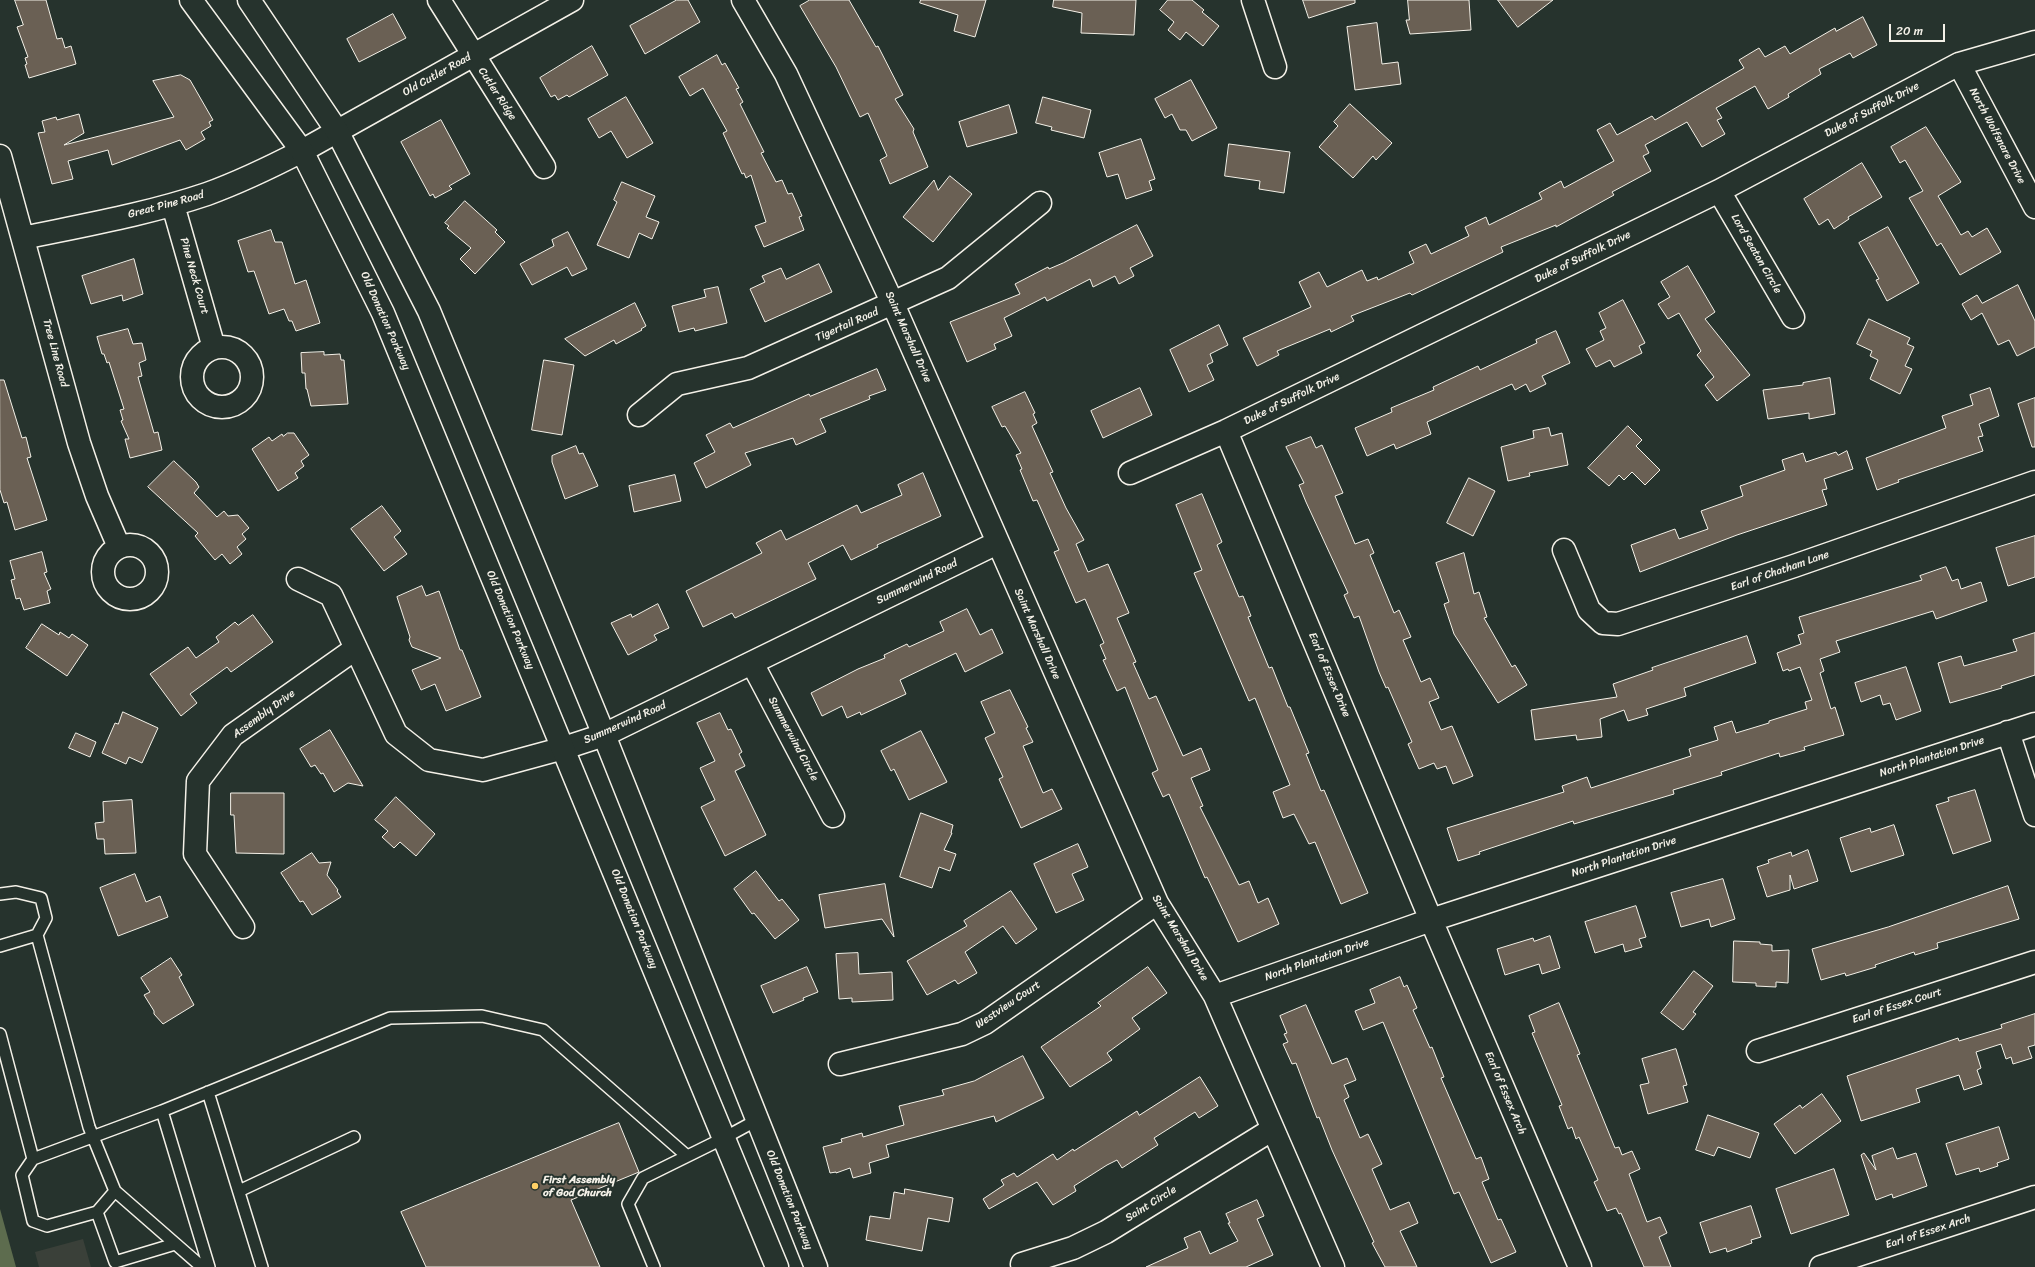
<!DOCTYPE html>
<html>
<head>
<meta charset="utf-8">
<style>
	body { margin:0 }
	#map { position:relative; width:2035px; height:1267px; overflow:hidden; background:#26332d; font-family:Sriracha,sans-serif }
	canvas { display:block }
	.scale { position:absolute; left:1889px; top:24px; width:56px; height:18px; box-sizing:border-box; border:2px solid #f4f1e8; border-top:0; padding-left:5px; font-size:12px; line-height:14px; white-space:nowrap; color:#f4f1e8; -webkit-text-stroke:3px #26332d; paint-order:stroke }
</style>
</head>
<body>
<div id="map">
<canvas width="2035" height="1267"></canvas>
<div class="scale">20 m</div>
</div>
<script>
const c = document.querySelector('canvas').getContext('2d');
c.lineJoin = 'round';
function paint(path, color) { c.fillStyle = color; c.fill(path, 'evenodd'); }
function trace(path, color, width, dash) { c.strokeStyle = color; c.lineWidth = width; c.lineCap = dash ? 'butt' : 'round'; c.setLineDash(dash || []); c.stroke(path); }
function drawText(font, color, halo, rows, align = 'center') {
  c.font = font + ' Sriracha,sans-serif'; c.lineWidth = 4; c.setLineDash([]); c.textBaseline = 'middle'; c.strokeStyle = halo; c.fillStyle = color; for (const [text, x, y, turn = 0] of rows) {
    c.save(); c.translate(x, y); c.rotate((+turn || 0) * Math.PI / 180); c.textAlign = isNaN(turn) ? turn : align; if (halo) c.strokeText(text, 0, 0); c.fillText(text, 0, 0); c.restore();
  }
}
const built = new Path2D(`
	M83,1239l8,28h-52l-4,-15z`);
const green = new Path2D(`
	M0,1209l16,58h-16z`);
const building = new Path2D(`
	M15,0h31l11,39 5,-1 3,10 6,-2 5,18 -47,14 -4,-13 2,-1 -2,-6 3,-1 -11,-30 6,-2z
	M677,0h11l12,22 -55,32 -15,-28z
	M810,0h39l27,47 2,-1 25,49 -8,4 19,30 -1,3 15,35 -38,17 -10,-24 7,-4 -19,-43 -8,4 -24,-50 -36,-61z
	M921,0h65l-11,37 -21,-6 4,-16 -38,-12z
	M1054,0h82l-2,35 -53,-2 1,-20 -29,-6z
	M1168,0h24l12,10 -2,2 17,14 -16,20 -17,-14 -6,8 -12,-10 6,-8 -14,-12z
	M1303,0h52v3l-46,15z
	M1408,0h61l2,30 -61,4 -4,-14h3z
	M1498,0h55l-35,27z
	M393,14l13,24 -47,24 -12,-23z
	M1863,17l14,28 -24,13 -3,-5 -31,16 2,5 -33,20 1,3 -21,12 -13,-23 -39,22 6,10 -5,2 8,14 -23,13 -15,-25 -42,23 4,8 -6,3 8,15 -39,21 2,3 -58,32v-2l-55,22 2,5 -91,43 -2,-2 -59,23 3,5 -23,11 -1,-3 -53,22 2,4 -22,11 -14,-28 68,-31 -12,-25 20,-10 8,15 35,-17 5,11 10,-4 1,3 36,-17 -5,-11 17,-8 5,10 38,-18 -4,-9 21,-10 3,8 53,-26 -3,-6 22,-12 3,7 50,-27 -17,-31 13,-7 7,12 35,-19 3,4 89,-52 -5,-8 20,-12 6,9 20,-11 5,8 45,-26 1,3z
	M1377,23l5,41 16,-2 3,22 -46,6 -8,-63z
	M592,46l16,29 -39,22 -2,-2 -9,5 -3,-5 -4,2 -11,-19z
	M717,55l5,10 3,-2 14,25 -3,1 7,13 -3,2 24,48 -3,1 15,29 6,-2 6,14 4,-1 10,23 -3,1 5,13 -40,17 -9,-21 11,-4 -15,-47 -5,3 -2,-5 -2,1 -19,-41 4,-2 -24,-43 -13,8 -11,-19z
	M181,75l9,5 23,40 -4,2 2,4 -10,6 4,7 -19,11 -6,-10 -68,25 -4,-15 -40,11 5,18 -21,5 -14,-51 7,-1 -3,-11 14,-4 1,3 22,-6 5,19 -20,12 110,-28 -21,-36z
	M1191,80l26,48 -25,13 -6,-11h-6l-8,-16 -7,4 -10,-19z
	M626,97l27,46 -26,15 -16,-27 -12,7 -11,-19z
	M1043,97l48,13 -7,28 -33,-8 1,-3 -16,-4z
	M1350,104l42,39 -16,17 -3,-4 -20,22 -34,-31 19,-21 -4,-4z
	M1009,105l8,28 -50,14 -8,-25z
	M441,120l29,54 -21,12 3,3 -17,9 -2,-4 -3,2 -29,-54z
	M1926,127l35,55 -23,14 23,39 7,-4 4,6 15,-9 14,24 -41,23 -19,-32 -4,3 -28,-48 14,-7 -18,-31 -5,3 -9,-16z
	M1141,139l14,40 -6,2 3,9 -26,9 -8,-25 -11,3 -8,-24z
	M1229,144l61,8 -6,41 -25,-4 1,-8 -35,-5z
	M1862,163l20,34 -34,20 1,2 -15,10 -6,-10 -9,6 -15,-26z
	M950,176l22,18 -39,48 -30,-25 31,-37 4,10z
	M622,182l33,14 -9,21 13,5 -7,17 -13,-6 -10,25 -32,-13 20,-43 -3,-2z
	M465,201l32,29 -2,2 10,10 -30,32 -15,-15 11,-11 -24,-20 2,-2 -4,-3z
	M1137,225l16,31 -23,12 4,8 -15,8 -4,-8 -22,11 -3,-8 -43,22 -2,-4 -41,21 8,18 -18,8 2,5 -29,13 -17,-40 70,-28 -5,-10 33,-17 1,2 14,-6z
	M1888,227l31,56 -32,18 -11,-21 3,-1 -20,-36z
	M271,230l4,12h7l13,42 11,-4 14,43 -24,8 -4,-10h-3l-5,-12 -15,5 -15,-43 -6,1 -10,-31z
	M568,232l19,37 -15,7 -5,-9 -35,18 -12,-21 34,-18 -2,-6z
	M134,259l9,35 -20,7 -1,-6 -31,9 -9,-28z
	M819,264l13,28 -67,30 -15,-33 15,-7 -3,-6 19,-8 5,11z
	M1688,266l27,46 -10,7 45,56 -33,26 -12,-16 9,-8 -17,-22 4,-4 -22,-38 -11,6 -10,-15 12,-7 -9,-15z
	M2018,285l17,36v26l-18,9 -8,-16 -11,5 -16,-32 -11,7 -9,-16 15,-9 5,8z
	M718,287l9,36 -32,8 -1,-3 -15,4 -7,-26 34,-9 -2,-7z
	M1623,300l22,43 -6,3 3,7 -28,14 -4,-7 -14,7 -10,-18 18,-9 -4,-9 6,-3 -7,-15z
	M635,303l11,23 -5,3 1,1 -26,14 -2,-4 -29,16 -20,-17z
	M1869,319l41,19 -3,6 7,3 -9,19 7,3 -12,25 -30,-15 8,-19 -8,-4 2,-5 -15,-7z
	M1219,325l9,20 -18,9 3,8 -6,3 7,15 -25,12 -19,-42z
	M128,329l5,15 9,-1 4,17 -7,3 3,13 -4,1 16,56 4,-1 4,18 -32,8 -5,-19h4l-8,-18 2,-1 -3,-10 4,-1 -15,-47 -2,1 -3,-9h-2l-5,-17z
	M1556,331l14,32 -28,13 4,8 -16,8 -4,-8 -11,6 -3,-6 -85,38 4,12 -35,15 -2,-5 -27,12 -12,-28 37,-16 -1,-4 43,-18 -1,-3 45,-21 2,4 57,-27 -1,-3z
	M324,352v3l16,-1 1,6h3l4,44 -37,2 -4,-17h-1l-1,-16h-3l-1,-20z
	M544,360l30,5 -12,70 -30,-5z
	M877,369l9,21 -17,6 1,3 -50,20 6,13 -30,13 -3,-7 -48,15 6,12 -45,23 -12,-25 21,-11 -9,-17 24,-12 3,5 76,-34 1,2z
	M1830,378l5,36 -26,5v-6l-41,6 -5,-29 40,-5v-2z
	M0,380h4l18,58 4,-1 5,20 -4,1 20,62 -32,10 -8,-28 -3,1 -4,-13z
	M1140,388l12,27 -49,23 -12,-27z
	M1990,388l9,28 -20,8 4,12 -5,1 5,14 -85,29 1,2 -22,8 -11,-32 80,-30 -4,-12 31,-11 -3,-10z
	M1025,392l10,21 -2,1 4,9 -5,3 21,46 -3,1 16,35 18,32 -8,4 12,28 20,-8 21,49 -12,5 19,44 -3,1 16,36 7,-3 27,60 18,-8 9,22 -19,8 12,28 -3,1 39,78 10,-4 9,22 10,-5 11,26 -41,18 -31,-65 -2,1 -36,-84 -6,3 -11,-24 6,-3 -33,-83 -8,4 -14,-31 3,-1 -6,-14 4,-2 -19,-44 -9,4 -22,-51 5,-2 -22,-50 -4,1 -13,-31 2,-1 -6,-14 5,-2 -16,-27 -3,1 -10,-20z
	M2035,398v49h-3l-14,-43z
	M1628,426l14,14 -6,6 24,24 -15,15 -13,-13 -8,8 -5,-5 -10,11 -21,-18z
	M1549,428l2,8 11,-3 6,32 -39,8 1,3 -22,5 -7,-34 33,-9 -1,-7z
	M288,433h6l15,22 -8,6 3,5 -9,7 3,5 -20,13 -26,-42 17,-12 3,4 10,-7 1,2z
	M1311,437l5,11 6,-3 21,48 -8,3 20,48 13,-5 6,14 -4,2 24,58 5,-3 12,27 -8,3 18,42 9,-4 9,20 -10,4 12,28 11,-4 21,50 -20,8 -7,-18 -9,3 -3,-6 -15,6 -11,-25 4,-2 -24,-55 -2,1 -7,-16 -20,-56 -5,2 -10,-23 4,-2 -42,-91 -7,-17 5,-2 -18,-36z
	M576,446l3,8 4,-1 15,33 -33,13 -13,-37v-6z
	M1847,451l6,18 -29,10 3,10 -5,1 5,15 -90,30 -97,37 -9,-27 44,-16 4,10 29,-10 -7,-18 42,-15 -3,-10 45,-16 -3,-10 21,-7 3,9 30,-10 2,3z
	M174,461l22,21 3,5 -5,6 23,24 7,-6 4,5 10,-1 11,13 -7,6 4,5 -9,8 5,7 -12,10 -8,-10 -7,6 -20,-24 3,-3 -50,-46z
	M923,473l18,43 -64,29 1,2 -27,13 -8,-15 -35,18 8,16 -81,39 -3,-5 -29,14 -17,-36 76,-38 -6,-10 25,-13 5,10 71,-35 4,8 41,-18 -4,-10z
	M675,475l6,26 -47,11 -5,-26z
	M1469,478l26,13 -22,45 -26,-13z
	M1202,494l20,48 -5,3 22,52 4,-1 8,20 -3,1 21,51 3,-1 16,40h2l19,46 -3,1 15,37 3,-1 44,103 -27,11 -26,-62 -6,2 -15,-30 -11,4 -10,-26 17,-7 -35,-87 -6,3 -55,-128 8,-3 -26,-65z
	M382,506l19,25 -7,6 13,17 -23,17 -33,-42z
	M2035,536v41l-27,9 -12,-38z
	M42,552l5,20 -3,1 7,16 -4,2 3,12 -26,7 -4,-12 -4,1 -5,-19 4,-1 -5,-18z
	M1464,553l10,41 5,-2 8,25 -3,1 28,49 3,-2 12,20 -29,18 -44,-69 -10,-30 5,-2 -13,-39z
	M1946,567l6,14 6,-2 3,10 20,-7 6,19 -51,18 -3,-8 -97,30 4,11 -20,7 4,12 -4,2 11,36 4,-2 9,28 -40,12 1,3 -25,7 -1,-4 -58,19 1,3 -49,15 1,4 -100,30 -1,-3 -94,31 1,2 -22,7 -11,-33 117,-36 -2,-6 25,-9 4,11 100,-32 -2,-7 29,-9 -4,-13 18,-6 4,12 33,-10v-2l38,-12 -2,-7 7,-2 -12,-33 -11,4 -1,-2 -5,2 -6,-18 24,-9 -3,-9 6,-2 -5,-16 123,-37 -2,-4z
	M422,586l4,10 13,-5 21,59h2l19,47 -35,14 -11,-27 -14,6 -9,-20 29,-12 -29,-11 -3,-7 1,-3 -13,-40z
	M658,604l11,24 -15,7 3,5 -29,15 -17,-32 20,-9 1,3z
	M967,609l13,26 12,-6 11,24 -38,19 -9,-19 -56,27 6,14 -45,21 -1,-3 -13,6 -5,-12 -20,10 -11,-23 47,-24 27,-11 -1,-3 23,-11 2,3 35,-16 -4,-9z
	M253,615l20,27 -42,30 -4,-5 -37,27 7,9 -16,13 -31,-42 38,-27 8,11 23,-16 -3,-5 19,-15 3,3z
	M42,624l17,11 1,-3 9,6 3,-4 16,11 -21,31 -41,-28z
	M2035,633v42l-34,11 1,2 -52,15 -12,-40 23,-7 3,10 53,-15 -4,-11z
	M1747,636l9,27 -72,25 2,8 -40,13 2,6 -20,6 -4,-11 -24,9 2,18 -25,3 -1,-5 -41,5 -4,-30 86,-13 -4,-13 40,-14 -1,-2z
	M1906,667l15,44 -25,9 -6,-17 -7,2 -3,-10 -19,7 -6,-19z
	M1010,690l18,37 -2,1 7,14 -10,4 20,47 9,-4 10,20 -41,19 -22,-49 4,-2 -18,-39 10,-5 -14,-31z
	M123,712l35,16 -16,35 -13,-6 -3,7 -24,-11 13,-30 3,1z
	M720,713l8,17 3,-1 11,23 -3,2 6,12 -10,5 31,64 -41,21 -24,-49 14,-7 -15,-32 15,-7 -18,-38z
	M330,730l33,56 -15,-3 -14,9 -11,-19 -2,1 -6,-9 -4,2 -11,-18z
	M921,731l26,51 -38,18 -15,-31 -3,2 -10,-20z
	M76,733l20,9 -6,15 -21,-9z
	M1975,790l16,51 -38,13 -17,-49 13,-4 -1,-3z
	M231,793h53v61l-48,-1 -2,-38h-3z
	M396,797l39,37 -19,22 -16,-14 -6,6 -12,-11 6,-6 -13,-11z
	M132,800l4,53 -31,1 -1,-15h-7l-2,-16 9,-1 -1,-20z
	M921,813l32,12 -2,8h1l-8,17 12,4 -6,17 -11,-4 -7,21 -32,-11z
	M1894,825l10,30 -53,17 -11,-34 30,-10 1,4z
	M1078,844l10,23 -16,7 12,26 -28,13 -22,-49z
	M1808,850l10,31 -24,8 -4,-14v15l-23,7 -10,-30 12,-4 -1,-3 23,-8 1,4z
	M312,853l7,10 12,-1 -4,13 11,15 -1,1 4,6 -29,18 -9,-14 -3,1 -19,-29z
	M756,871l23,30 3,-2 17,21 -24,19 -21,-26 -2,1 -18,-25z
	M135,874l11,28 14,-6 8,21 -50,19 -18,-48z
	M1723,879l12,40 -24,8 -2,-8 -28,8 -10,-34z
	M885,884l9,53 -12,-18 -57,9 -6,-33z
	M2008,886l11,33 -71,21 -11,3 1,5 -23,7 -1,-3 -39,13 1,2 -30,9 -1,-3 -24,7 -9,-31 76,-22z
	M1011,891l26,38 -21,15 -13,-18 -38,26 12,21 -19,11 -3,-4 -28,15 -20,-34 60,-35 -3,-5z
	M1636,906l10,31 -7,2 3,8 -17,5 -2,-8 -28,9 -10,-31z
	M1550,936l10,32 -18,6 -3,-10 -34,11 -8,-26 36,-11 1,3z
	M1734,941l26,1v2l12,1v6l17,-1 -1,33 -12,-1v5l-20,-1v-3l-23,-1z
	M858,953l1,21 33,-2 1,28 -41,2v-4l-13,1 -3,-45z
	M171,958l11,17 -3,2 15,28 -31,19 -9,-10v-3l-10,-16 6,-3 -9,-14z
	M807,967l11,25 -15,6 1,2 -31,13 -12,-27z
	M1148,967l19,26 -35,25 8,11 -33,24 5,7 -42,27 -29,-40 60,-41 -3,-3z
	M1694,971l19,15 -20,26 3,2 -13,16 -22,-17z
	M1400,977l4,10 3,-2 10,23 -4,2 17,38 2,-1 12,30 -3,1 35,81 5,-2 8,22 -7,3 16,38 3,-1 15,33 -25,11 -32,-71 -5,2 -71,-172 -20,8 -8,-19 20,-8 -5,-13z
	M1559,1003l21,51 -3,1 38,93 4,-1 3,8 10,-4 8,18 -11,5 18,48 13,-5 7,16 -8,4 12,30h-27l-23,-54 -2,1 -3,-6 -9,3 -13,-29 4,-2 -19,-43 -3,2 -4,-12 -4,2 -9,-23 3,-1 -30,-72 3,-1 -6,-16z
	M1306,1005l26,59 15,-6 9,22 -12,5 5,12 -5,3 16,38 8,-4 14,30 -10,5 18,41 19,-8 9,21 -18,8 17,36h-32l-13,-24 2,-1 -42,-92 -13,-33 -2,1 -21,-55 -4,1 -9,-20 5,-2 -4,-8 3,-1 -7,-17z
	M2035,1014v31l-7,2 4,11 -19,6 -2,-7 -5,2 -5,-15 -25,8 5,16 -4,2 5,14 -18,6 -5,-15 -43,14 4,13 -59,19 -14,-45 111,-38 1,3 43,-13 -1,-3z
	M1676,1049l11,36 -4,1 5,16 -40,12 -8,-29 9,-2 -7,-24z
	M1023,1056l21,42 -48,24 -2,-6 -108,29 3,12 -20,6 2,10 -18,5 -3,-10 -14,5v-1l-6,1 -7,-26 19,-5 -1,-3 21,-6 1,4 41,-12 -5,-19 45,-11 -2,-5 32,-9z
	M1200,1077l18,29 -19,12 -4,-6 -41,26 4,7 -36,23 -5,-8 -10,5 -33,21 2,5 -23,14 -16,-23 -48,27 -6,-10 21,-14 -3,-5 13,-7 3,4 36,-23 4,6 16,-11 1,2 63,-40 2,4z
	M1822,1094l19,27 -46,33 -21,-30 26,-19 2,3z
	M1708,1115l51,18 -9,25 -32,-11 -4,9 -18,-6z
	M619,1123l20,49 -68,28 29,67h-174l-25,-55z
	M1999,1127l10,32 -12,4 1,3 -18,6 -1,-4 -23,7 -10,-31z
	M1893,1148l4,11 19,-6 11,33 -34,12 -1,-4 -16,6 -15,-45 3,-2 12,17 -4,-14z
	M1834,1169l15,46 -58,19 -15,-45z
	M905,1189l48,9 -4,24 -21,-4 -6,33 -56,-11 4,-24 20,3 4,-27 10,2z
	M1257,1200l7,16 -7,3 16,36 -27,12h-100l42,-19 -4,-10 16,-7 10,23 28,-13 -10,-18h2l-4,-9z
	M1751,1206l10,31 -10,3 1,3 -25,9 -1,-4 -16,5 -10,-30z`);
const service = new Path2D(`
	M0,894l16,-2 25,6 5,20 -9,17
	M0,946l37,-11 52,192 26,64 87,76
	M0,1034l33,125 -11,16 11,46 14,5 50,-14 18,50 60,-18
	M208,1092l54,175
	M33,1159l129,-48
	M239,1191l115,-54
	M97,1212l18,-21
	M209,1267l-47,-156 228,-93 92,-2 61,14 144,126
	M654,1267l-26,-63 15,-26 81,-40 33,-18`);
const minor = new Path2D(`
	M439,0l105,167
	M743,0l43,74 107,230 264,599 58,93 118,271
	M1253,0l22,67
	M1959,64l76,143
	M0,156l79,287 18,53 22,51
	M1719,191l74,126
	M173,205l41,143
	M23,238c62,-13 125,-24 184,-44 33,-12 64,-27 95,-43l270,-151
	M192 377a30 30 0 1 1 60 0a30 30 0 1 1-60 0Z
	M639,415l38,-31 71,-16 200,-90 92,-75
	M1226,431l205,489 149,347
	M1130,473l96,-42 493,-240 240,-127 76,-22
	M103 572a27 27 0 1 1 54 0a27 27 0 1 1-54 0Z
	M1564,550l25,60 14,13 15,1 176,-58 241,-84
	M298,579l33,16 65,139 33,26 54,10 81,-22 40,-13 393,-192
	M752,663l81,153
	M2008,732l27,83
	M243,927l-48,-73 3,-73 35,-46 122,-86
	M1215,996l216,-76 604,-196
	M1758,1051l277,-89
	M840,1064l122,-30 23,-11 172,-120
	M1022,1264l51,-16 33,-16 167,-103
	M1821,1267l214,-70`);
const tertiary = new Path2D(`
	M191,0l111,151 81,162 394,954
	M249,0l88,131 92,180 175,424 212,532`);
const markers = [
	[535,1186,4,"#ffd166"]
];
const streetNames = [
	["Old Cutler Road",437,75,-29],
	["Cutler Ridge",497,94,57],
	["Duke of Suffolk Drive",1872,110,-28],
	["North Wolfsnare Drive",1997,136,62],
	["Great Pine Road",166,205,-15],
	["Lord Seaton Circle",1756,254,60],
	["Duke of Suffolk Drive",1583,257,-26],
	["Pine Neck Court",194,276,74],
	["Old Donation Parkway",385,321,66],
	["Tigertail Road",847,325,-24],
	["Saint Marshall Drive",908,337,66],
	["Tree Line Road",55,353,75],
	["Duke of Suffolk Drive",1292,399,-26],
	["Earl of Chatham Lane",1780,571,-19],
	["Summerwind Road",917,582,-26],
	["Old Donation Parkway",510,620,67],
	["Saint Marshall Drive",1037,634,66],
	["Earl of Essex Drive",1329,675,67],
	["Assembly Drive",264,714,-36],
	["Summerwind Road",625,723,-24],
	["Summerwind Circle",793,739,62],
	["North Plantation Drive",1932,757,-18],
	["North Plantation Drive",1624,857,-18],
	["Old Donation Parkway",634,919,68],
	["Saint Marshall Drive",1180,938,59],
	["North Plantation Drive",1317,960,-19],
	["Westview Court",1008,1005,-34],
	["Earl of Essex Court",1897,1006,-18],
	["Earl of Essex Arch",1505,1093,67],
	["Old Donation Parkway",789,1200,68],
	["Saint Circle",1151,1204,-32],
	["Earl of Essex Arch",1928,1232,-18]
];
const poiNames = [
	["First Assembly",543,1180],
	["of God Church",543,1193]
];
paint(built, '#3a4039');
paint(green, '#5d6c4e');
paint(building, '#6a6054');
trace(building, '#f4f1e8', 1);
trace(service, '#f4f1e8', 14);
trace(minor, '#f4f1e8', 25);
trace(tertiary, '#f4f1e8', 25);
trace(service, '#26332d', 11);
trace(minor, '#26332d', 22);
trace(tertiary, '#26332d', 22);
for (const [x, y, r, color] of markers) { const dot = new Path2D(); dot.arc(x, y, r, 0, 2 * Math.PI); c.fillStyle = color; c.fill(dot); trace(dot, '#26332d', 1.5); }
drawText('11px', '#f4f1e8', '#26332d', streetNames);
drawText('bold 11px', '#f4f1e8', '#26332d', poiNames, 'left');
</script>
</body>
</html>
